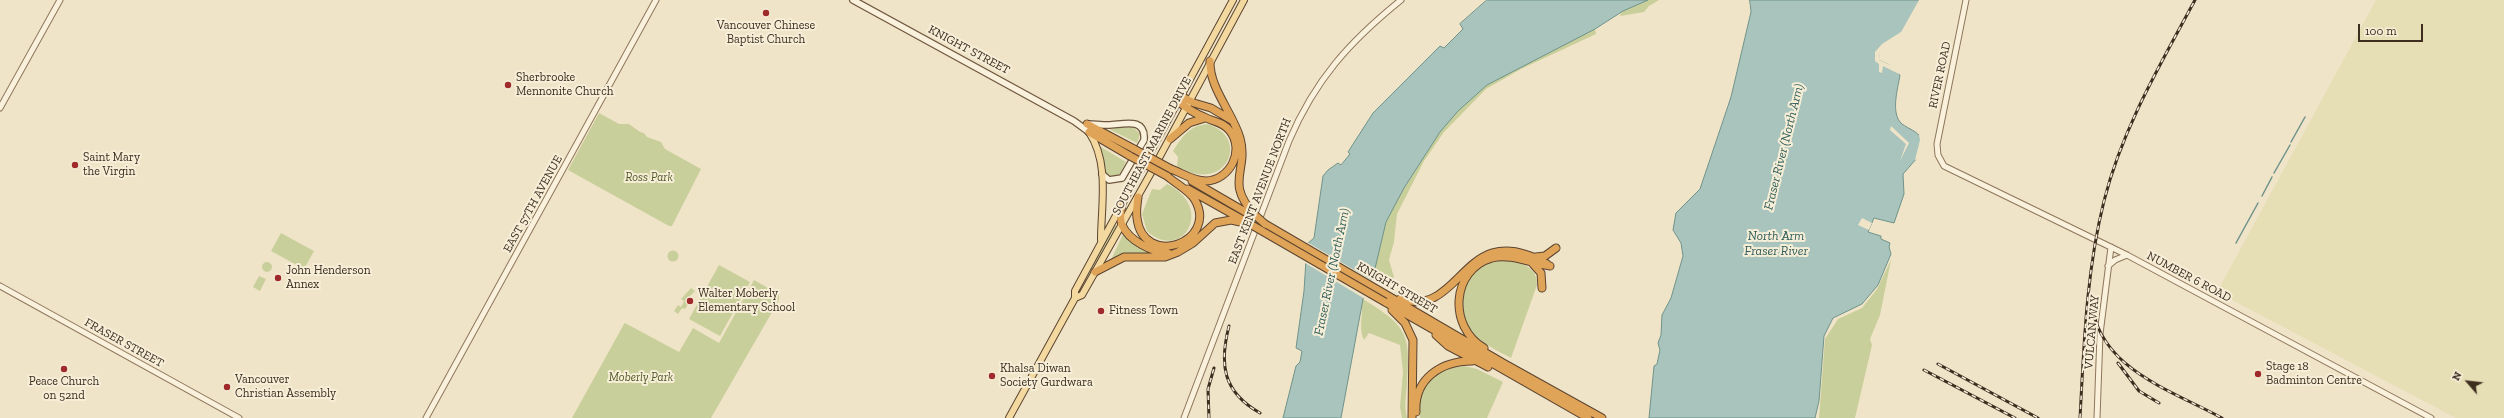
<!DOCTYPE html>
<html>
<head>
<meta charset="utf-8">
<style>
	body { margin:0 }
	#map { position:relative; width:2504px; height:418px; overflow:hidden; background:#f0e4c8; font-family:"Zilla Slab",serif }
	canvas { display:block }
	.north { position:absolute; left:2448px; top:362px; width:40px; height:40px; -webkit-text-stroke:3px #f7eed8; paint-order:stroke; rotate:298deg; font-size:11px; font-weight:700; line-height:16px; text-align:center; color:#3d2e20 }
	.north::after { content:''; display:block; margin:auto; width:14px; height:18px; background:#3d2e20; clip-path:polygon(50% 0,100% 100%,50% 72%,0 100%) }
	.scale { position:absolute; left:2358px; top:24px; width:65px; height:18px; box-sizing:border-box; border:2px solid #3d2e20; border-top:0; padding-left:5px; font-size:12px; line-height:14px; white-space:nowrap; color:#3d2e20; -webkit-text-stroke:3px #f7eed8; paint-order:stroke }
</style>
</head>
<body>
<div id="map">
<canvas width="2504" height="418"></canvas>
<div class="north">N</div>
<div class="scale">100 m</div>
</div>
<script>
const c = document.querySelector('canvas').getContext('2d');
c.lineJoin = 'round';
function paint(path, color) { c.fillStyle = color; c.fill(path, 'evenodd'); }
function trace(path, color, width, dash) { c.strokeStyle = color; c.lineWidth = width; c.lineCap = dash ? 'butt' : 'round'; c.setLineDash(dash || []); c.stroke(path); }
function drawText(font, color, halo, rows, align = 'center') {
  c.font = font + ' "Zilla Slab",serif'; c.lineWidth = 4; c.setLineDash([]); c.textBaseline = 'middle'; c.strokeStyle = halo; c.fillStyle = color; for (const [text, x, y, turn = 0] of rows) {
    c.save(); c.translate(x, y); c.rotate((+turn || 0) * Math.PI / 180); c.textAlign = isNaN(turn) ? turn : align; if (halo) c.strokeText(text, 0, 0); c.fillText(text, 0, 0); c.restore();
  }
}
const farmland = new Path2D(`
	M2376,0h128v418h-48l-239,-126z`);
const green = new Path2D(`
	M1638,0h21l-10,6 -5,6 -24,4 2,-5 -27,18 1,5 -75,35 -35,20 -42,43 -20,29 -27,53 -3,28 -5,18 5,17 -5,11 -16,-10 -10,21c43,27 48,33 44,85 -1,11 -3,23 0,34h-5l-2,-11 3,-35 -3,-27 -31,-12 -5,7c-7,-14 2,-29 -5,-43l31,-99 75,-101z
	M599,113l20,11h10l11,8 4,1 3,4 14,5 4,7 36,20 -29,57h-3l-101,-56z
	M1207,124c45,13 19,72 -30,42l1,-9 -5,-6c9,-14 16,-25 34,-27z
	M1132,126l8,8 -3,9 -28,-14z
	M1101,147l25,15 -7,14 -8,1 -5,-3z
	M1167,184c49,24 15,79 -20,47l-5,-17 10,-25 8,1z
	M1115,223l2,5 -18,31 -10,13z
	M281,233l33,18 -10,18 -33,-18z
	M1123,234l16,14 15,7 -36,2 -7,3z
	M667.5 256a5.5 5.5 0 1 1 11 0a5.5 5.5 0 1 1-11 0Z
	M1514,260c13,6 23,9 23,25l-26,73c-13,-7 -28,-14 -38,-25 -19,-20 -13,-50 8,-67 8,-6 24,-5 33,-6z
	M1891,260l-11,55 -10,24 2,6 -17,73h-36l6,-79 13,-20 24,-11 15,-19z
	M262 267a5 5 0 1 1 10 0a5 5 0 1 1-10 0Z
	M719,265l31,17 -30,54 -31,-17z
	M259,276l7,3 -6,12 -7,-4z
	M754,280l25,14v6l-68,118h-139l52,-94 1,-1 54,29 14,-24 26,15z
	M691,288l4,3 -10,10 4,2 -4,6 -3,-1 -4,6 -4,-3 4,-6 3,2 3,-6 -3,-2z
	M1464,366l13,3 26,13 -16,36h-67c-8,-31 16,-49 44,-52z`);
const water = new Path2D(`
	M1487,0h161l-25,11 -28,18 -108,56 -29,26 -18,21 -36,56 -18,34 -13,55 -10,22 -22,119h-58l13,-52 4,-4 2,-11 -6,-3 8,-57 3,-47 7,-6 9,-62 5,-6 10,-7 3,2 9,-11 -2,-2 25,-39 67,-67 4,2 19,-19 -3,-5z
	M1750,0h170l-20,35 -19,13 -3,12 12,5 10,10c-2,13 -10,39 2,49 7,5 15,7 20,15l-5,19 -14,16 1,20 -10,29 -20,-5 -6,14 13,4v3l9,4 -1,4 2,7 -13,31 -16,19 -29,14 -9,18 -5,65 -4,17h-166l5,-52 3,-2 3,-14 -2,-7 3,-8 1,-20 9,-17 12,-42 -2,-13 -8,-13 3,-17 24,-24 31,-92 20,-85z`);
const pier = new Path2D(`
	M1919,0h3l-10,21 -12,15 -20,18 -1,6 17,7 5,8 -18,-9 -1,7 -3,-1v-8l-4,-3v-9l7,-8 19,-12z
	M1891,126l18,17 -9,18 6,-17 -16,-14z
	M1919,135h3l1,7 -4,17 -4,1 5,-20z
	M1862,218l10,5 -3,7 -11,-5z
	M1307,242l66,39 -8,18 -60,-36v-5l-4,-7z`);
const stream = new Path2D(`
	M2291,142l14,-25
	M2274,173l16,-28
	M2262,196l10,-19
	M2236,243l22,-40`);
const tertiary = new Path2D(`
	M1966,0l-29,144 1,11 6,11 183,89 304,163
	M0,108l60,-108
	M2108,266l7,-6 12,-5
	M0,286l239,132
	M426,418l230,-418
	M1184,418l105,-277c26,-61 60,-99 112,-141
	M2097,418l3,-84 11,-87`);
const secondary = new Path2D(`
	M853,0l221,121 15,11
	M1088,124c6,0 13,1 20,1 14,0 38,-9 36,15l-22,38 -13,2 -7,-6`);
const primary = new Path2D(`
	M1089,132c21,32 12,73 12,108
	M1075,298l7,-3 70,-124 92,-171
	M1009,418l66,-120v-7l158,-291`);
const motorway = new Path2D(`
	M1210,61c-1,27 23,52 30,77 9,33 -16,44 15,77
	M1181,96l13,7 17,5 22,13
	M1087,124l47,25
	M1089,132l41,24
	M1170,139l19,-16 16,-5
	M1171,169c11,4 22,12 35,12 24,-1 39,-30 24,-50 -7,-9 -16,-9 -26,-14 -10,-4 -18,-9 -26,-16
	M1192,181l62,36
	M1188,189l55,31
	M1138,197c-1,7 -2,15 -1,21 6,51 82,25 58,-18 -6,-10 -19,-16 -28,-24
	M1122,204c-1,7 -3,14 0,21 7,16 30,27 46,28
	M1265,224l238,139 99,55
	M1536,257l9,-1 11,-8
	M1533,264l8,9 1,15
	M1095,272l29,-15h41l13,-5 15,-9 22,-20 16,-3 19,4
	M1400,299c63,21 62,-84 147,-35
	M1385,302l203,116
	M1392,310l13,13 8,17 -1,78
	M1436,335l12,11 40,21
	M1484,348c-36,-21 -33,-78 8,-90 19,-5 40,6 58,8
	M1416,412c-2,-34 26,-51 56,-51`);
const rail = new Path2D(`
	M2091,298c5,70 78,91 131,120
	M1229,326c-10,39 -6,66 31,87
	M2118,363l21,28 20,12
	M1938,364l100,54
	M1924,370l91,48
	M1209,418l-1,-29 6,-21
	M2080,418c4,-73 6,-145 24,-217 18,-72 56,-136 91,-201`);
const motorwayBridge = new Path2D(`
	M1134,149l37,20
	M1130,156l37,20
	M1255,215l10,9
	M1250,224l135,78`);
const markers = [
	[766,13,4,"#9e2a2b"],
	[508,85,4,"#9e2a2b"],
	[75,165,4,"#9e2a2b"],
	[278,278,4,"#9e2a2b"],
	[690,301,4,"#9e2a2b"],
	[1101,311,4,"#9e2a2b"],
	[64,369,4,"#9e2a2b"],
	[2258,374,4,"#9e2a2b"],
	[992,376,4,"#9e2a2b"],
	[227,387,4,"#9e2a2b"]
];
const poiNames = [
	["Vancouver Chinese",766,26,"center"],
	["Baptist Church",766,40,"center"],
	["Sherbrooke",516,78],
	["Mennonite Church",516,92],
	["Saint Mary",83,158],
	["the Virgin",83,172],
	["John Henderson",286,271],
	["Annex",286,285],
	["Walter Moberly",698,294],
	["Elementary School",698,308],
	["Fitness Town",1109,311],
	["Stage 18",2266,367],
	["Badminton Centre",2266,381],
	["Khalsa Diwan",1000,369],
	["Society Gurdwara",1000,383],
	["Vancouver",235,380],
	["Christian Assembly",235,394],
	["Peace Church",64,382,"center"],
	["on 52nd",64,396,"center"]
];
const streetNames = [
	["KNIGHT STREET",969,50,28],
	["RIVER ROAD",1940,75,-78],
	["SOUTHEAST MARINE DRIVE",1152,146,-62],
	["EAST KENT AVENUE NORTH",1260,191,-69],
	["EAST 57TH AVENUE",533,204,-61],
	["NUMBER 6 ROAD",2189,277,28],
	["KNIGHT STREET",1397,288,30],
	["VULCAN WAY",2092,332,-85],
	["FRASER STREET",124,343,29]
];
const parkNames = [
	["Ross Park",649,178],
	["Moberly Park",641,378]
];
const waterNames = [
	["Fraser River (North Arm)",1784,147,-76],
	["North Arm",1776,236],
	["Fraser River",1776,251],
	["Fraser River (North Arm)",1332,272,-78]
];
paint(farmland, '#e6deb5');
paint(green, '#c9cf9b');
paint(water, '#a9c4bc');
trace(water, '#6f938a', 1);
paint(pier, '#f0e4c8');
trace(stream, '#6f938a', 1.5);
trace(tertiary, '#8d765c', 7);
trace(secondary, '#6f573f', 8);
trace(primary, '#5b4430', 8);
trace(motorway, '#5b4430', 9);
trace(tertiary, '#faf1dc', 5);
trace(secondary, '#faf1dc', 5.5);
trace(primary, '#f3d9a0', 6);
trace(motorway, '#e0a458', 7);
trace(rail, '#3d2e20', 3);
trace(rail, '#f7eed8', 1.5, [4.5]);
trace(motorwayBridge, '#5b4430', 9, []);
trace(motorwayBridge, '#e0a458', 7);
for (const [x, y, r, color] of markers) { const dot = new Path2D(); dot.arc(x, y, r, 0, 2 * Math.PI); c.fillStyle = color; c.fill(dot); trace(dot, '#f7eed8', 1.5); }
drawText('12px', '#3d2e20', '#f7eed8', poiNames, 'left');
drawText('12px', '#3d2e20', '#f7eed8', streetNames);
drawText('italic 12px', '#4d5a26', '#f7eed8', parkNames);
drawText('italic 13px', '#2f5d5a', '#f7eed8', waterNames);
</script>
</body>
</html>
